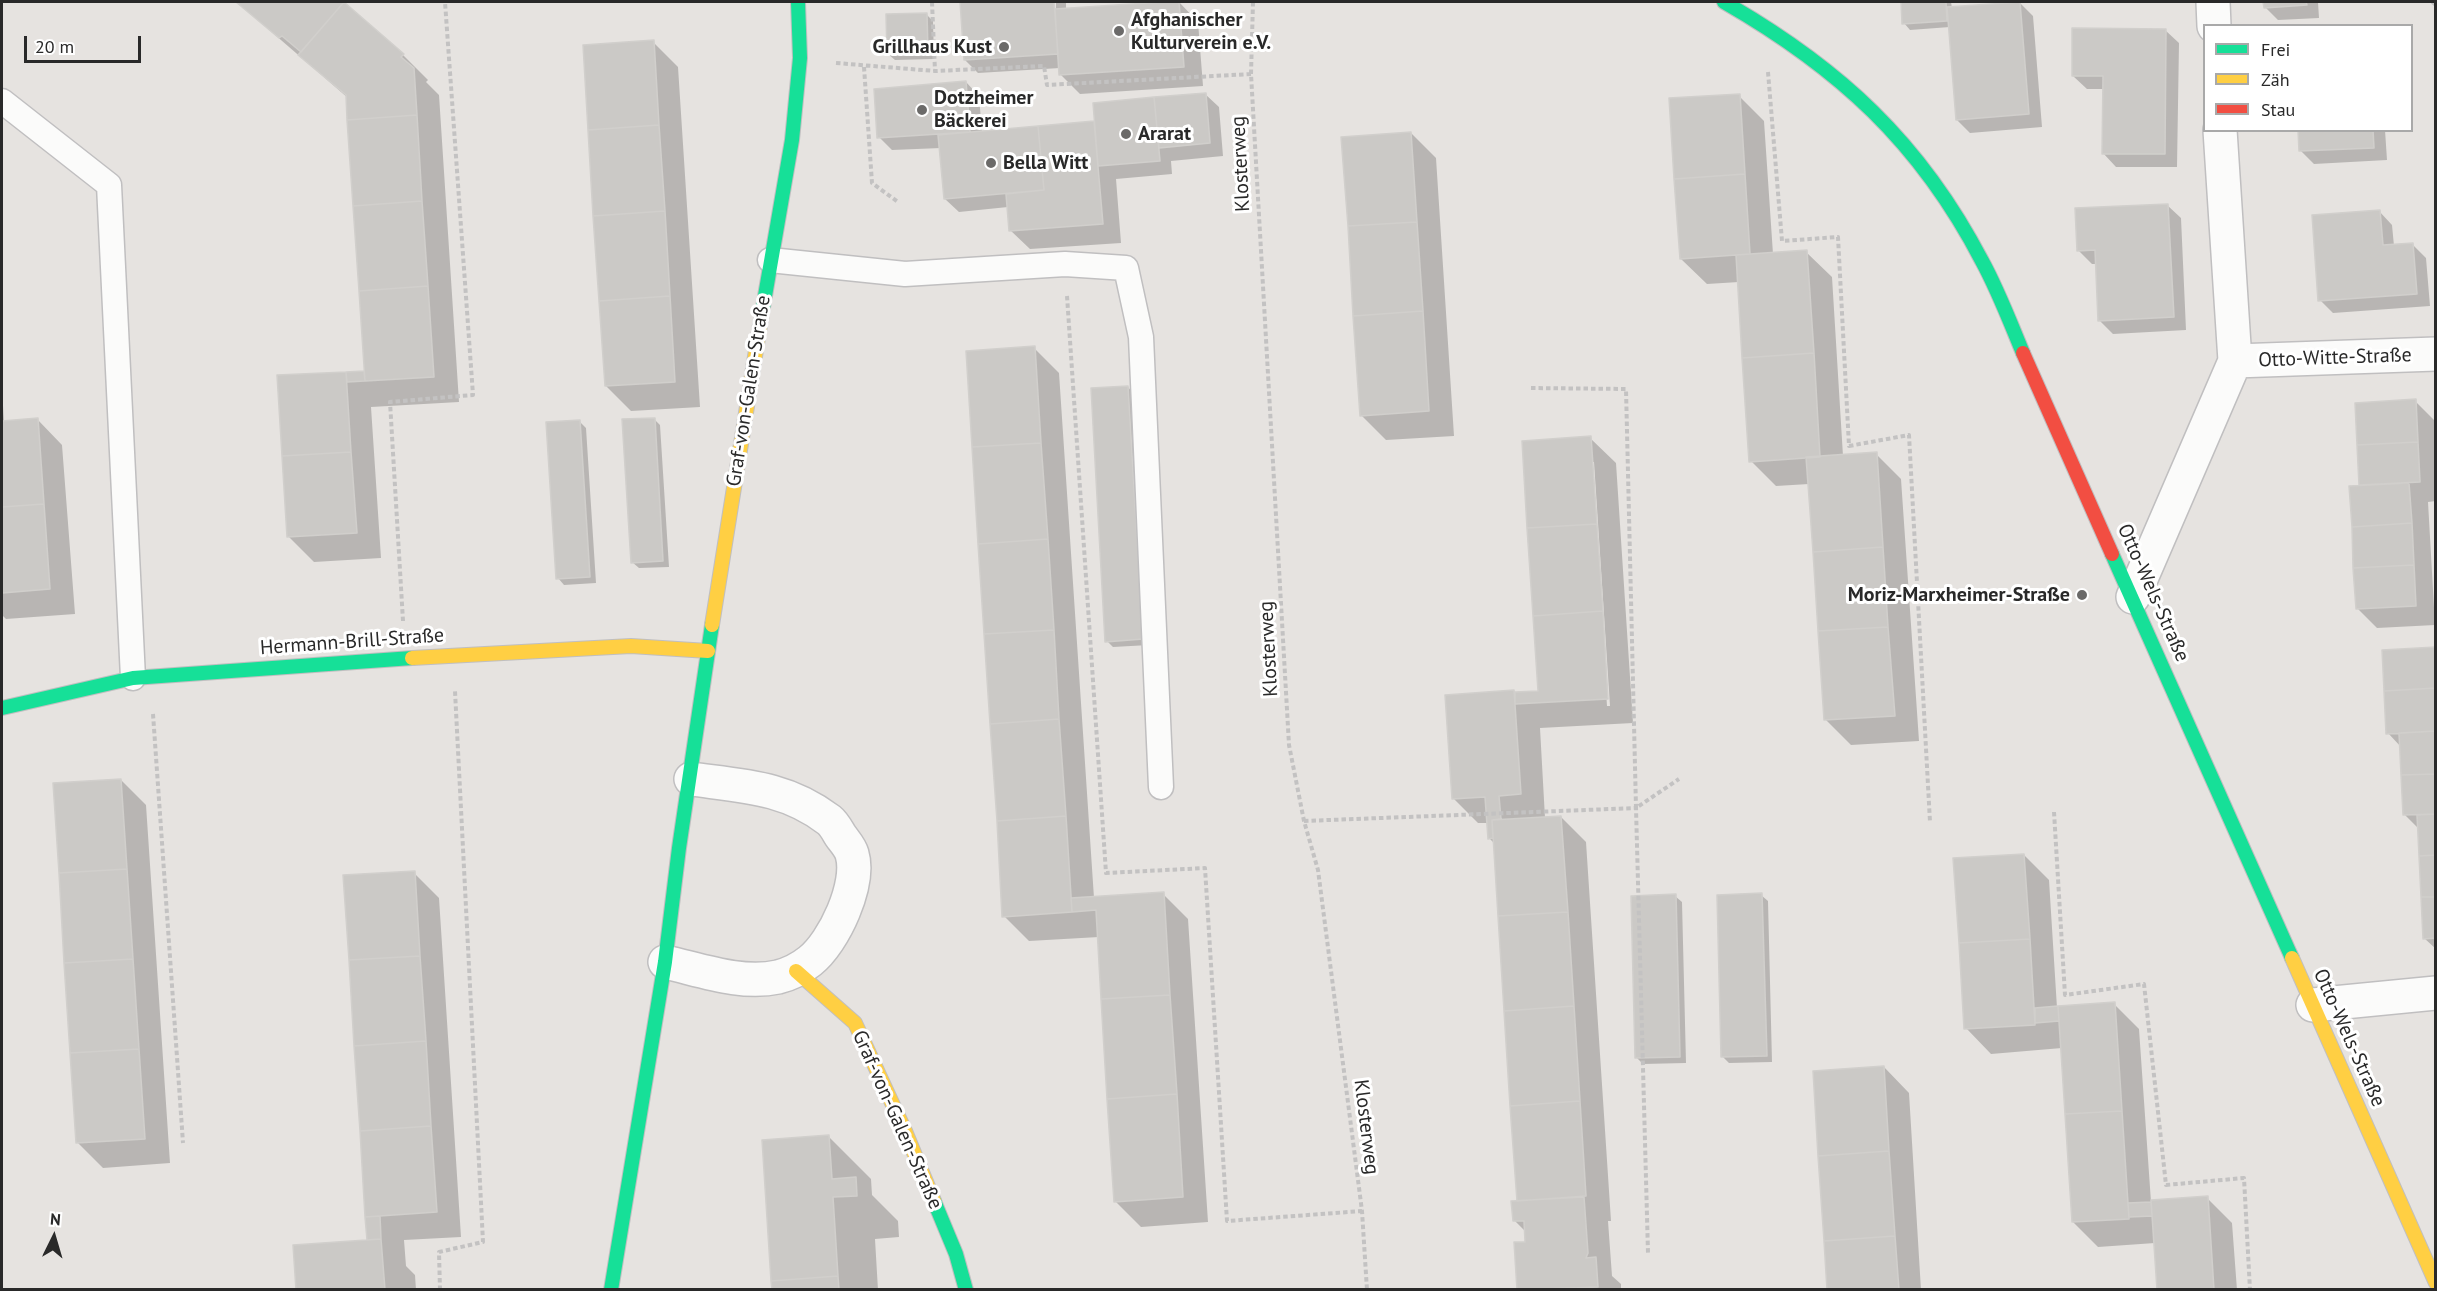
<!DOCTYPE html>
<html>
<head>
<meta charset="utf-8">
<style>
	body { margin:0 }
	#map { position:relative; width:2437px; height:1291px; overflow:hidden; background:#e6e3e0; font-family:"PT Sans",sans-serif }
	canvas { display:block }
	.frame { position:absolute; inset:0; border:3px solid #292929; pointer-events:none }
	.legend { position:absolute; left:2203px; top:24px; width:210px; height:108px; box-sizing:border-box; background:#fff; border:2px solid #a9a9a9; margin:0; padding:8px 10px; list-style:none; font-size:18px; color:#292929 }
	.legend li { display:flex; align-items:center; gap:12px; height:30px }
	.legend b { width:30px; border:2px solid #a9a9a9 }
	.north { position:absolute; left:24px; top:1207px; width:60px; height:60px; -webkit-text-stroke:4px #fff; paint-order:stroke; rotate:5deg; font-size:16px; font-weight:700; line-height:24px; text-align:center; color:#292929 }
	.north::after { content:''; display:block; margin:auto; width:21px; height:27px; background:#292929; clip-path:polygon(50% 0,100% 100%,50% 72%,0 100%) }
	.scale { position:absolute; left:24px; top:36px; width:117px; height:27px; box-sizing:border-box; border:3px solid #292929; border-top:0; padding-left:8px; font-size:18px; line-height:21px; white-space:nowrap; color:#292929; -webkit-text-stroke:4px #fff; paint-order:stroke }
</style>
</head>
<body>
<div id="map">
<canvas width="2437" height="1291"></canvas>
<div class="frame"></div>
<ul class="legend">
<li><b style="height:8px;background:#16e098"></b>Frei</li>
<li><b style="height:8px;background:#ffcf43"></b>Zäh</li>
<li><b style="height:8px;background:#f24e42"></b>Stau</li>
</ul>
<div class="north">N</div>
<div class="scale">20 m</div>
</div>
<script>
const c = document.querySelector('canvas').getContext('2d');
c.lineJoin = 'round';
function paint(path, color) { c.fillStyle = color; c.fill(path, 'evenodd'); }
function trace(path, color, width, dash) { c.strokeStyle = color; c.lineWidth = width; c.lineCap = dash ? 'butt' : 'round'; c.setLineDash(dash || []); c.stroke(path); }
function drawText(font, color, halo, rows, align = 'center') {
  c.font = font + ' "PT Sans",sans-serif'; c.lineWidth = 6; c.setLineDash([]); c.textBaseline = 'middle'; c.strokeStyle = halo; c.fillStyle = color; for (const [text, x, y, turn = 0] of rows) {
    c.save(); c.translate(x, y); c.rotate((+turn || 0) * Math.PI / 180); c.textAlign = isNaN(turn) ? turn : align; if (halo) c.strokeText(text, 0, 0); c.fillText(text, 0, 0); c.restore();
  }
}
const shadow = new Path2D(`
	M237,2h104l62,53 25,25 -2,2 13,13 20,307 -88,5 10,151 -67,4 -25,-25 -11,-160 87,-5 -17,-274z
	M962,2h91v8h3v-8h10v7l113,-7 19,20 5,64 -123,8 -20,-20v-6l-82,5 -13,-13z
	M1902,2h49l1,6 68,-5 13,13 9,111 -72,6 -13,-13 -7,-93 -40,3 -6,-7z
	M2265,2h53l1,16 -41,2 -13,-13z
	M927,15l6,6 1,38 -39,1 -7,-6z
	M2165,30l14,13 -2,124h-61l-13,-14 1,-64h-17l-14,-13z
	M653,42l25,25 22,340 -69,4 -25,-25z
	M966,82l13,14 3,36 111,-10 3,3 -2,-21 111,-10 14,13 4,49 -52,5 1,13 -56,5 5,64 -91,6 -20,-19 -2,-23 -49,5 -14,-13 -4,-51 -49,2 -13,-13z
	M1739,96l25,25 9,133 33,-2 26,25 11,179 33,-2 25,25 18,262 -68,4 -26,-26 -16,-235 -33,2 -25,-25 -12,-179 -32,2 -26,-25z
	M2300,130h85l2,30 -73,4 -14,-14z
	M1411,133l25,25 18,278 -68,4 -25,-25z
	M2167,205l14,13 5,112 -73,4 -13,-13 -3,-57h-5l-13,-13z
	M2379,211l13,14 2,21 19,-1 13,13 4,48 -97,7 -13,-13z
	M1034,348l25,25 35,525 69,-4 25,25 20,303 -67,5 -26,-26 -16,-264 -70,4 -25,-25z
	M1128,387l6,7 15,251 -36,2 -6,-6z
	M2,389l2,33 33,-3 25,26 13,169 -69,5 -4,-4z
	M2415,401l20,20 1,80 -8,1 7,123 -58,3 -20,-20 4,-122 -5,-82z
	M654,419l6,6 9,142 -30,1 -7,-6z
	M580,422l6,6 10,155 -32,2 -6,-7z
	M1590,438l26,25 17,260 -93,5 5,90 16,-1 25,25 25,379h-3l4,55 9,8v6h-103l8,-47v-11l-12,-12 4,-18 -24,-359 -5,-5v-15h-11l-25,-25 -6,-102 93,-4zM1591,462h3l16,244h-3z
	M2436,649v300l-12,-11 -5,-109 -14,-14 -4,-68 -13,-14z
	M121,780l25,25 24,358 -67,5 -25,-25z
	M2024,855l25,25 8,128 57,-4 25,25 12,173 56,-4 25,25 5,67h-79l-3,-47 -57,4 -25,-25 -11,-174 -71,6 -25,-26z
	M414,873l25,25 22,339 -57,3 2,26 9,9 1,15h-118l73,-49 -3,-2 -23,-362z
	M1761,895l7,6 4,161 -43,1 -6,-6z
	M1675,896l7,6 4,161 -43,1 -6,-6z
	M1884,1067l25,26 12,197h-93z
	M829,1137l42,42 1,16 26,26 1,16 -24,2 3,51h-104z`);
const building = new Path2D(`
	M236,2h108l-43,50 -19,-16 -3,2z
	M344,2l60,52 -3,3 13,11 3,47 -70,5 -1,-25 -48,-40z
	M960,2h94l4,52 -94,6z
	M1162,2h17l5,65 -125,8 -4,-66z
	M1901,2h45l1,19 -45,3z
	M2020,2l9,112 -73,6 -9,-113z
	M2263,2h43l1,3 -43,3z
	M927,13l1,40 -41,1 -1,-40z
	M2072,28l94,1 -1,125h-63l1,-78h-31z
	M654,40l5,85 -71,5 -5,-85z
	M966,81l4,51 -93,6 -3,-49z
	M1206,93l4,50 -51,5 -5,-51z
	M1740,94l5,80 -71,5 -5,-81z
	M1154,97l6,64 -62,5 -5,-63z
	M417,115l5,86 -69,5 -6,-86z
	M1094,121l9,103 -94,7 -3,-37 38,-4 -6,-64z
	M659,125l6,86 -72,5 -5,-86z
	M1038,126l6,64 -100,9 -6,-64z
	M2298,130h75l1,18 -75,3z
	M1411,132l6,90 -69,4 -7,-89z
	M1745,174l5,80 -70,5 -6,-80z
	M422,201l6,85 -69,5 -6,-85z
	M2168,204l6,113 -76,4 -3,-71 -18,1 -2,-43z
	M2380,210l3,35 30,-2 4,51 -99,7 -6,-86z
	M665,211l5,85 -71,5 -6,-85z
	M1417,222l6,89 -70,5 -5,-90z
	M1807,250l7,103 -72,5 -6,-103z
	M428,286l6,91 -69,4 -6,-90z
	M670,296l5,86 -70,4 -6,-85z
	M1423,311l6,100 -69,5 -7,-100z
	M1035,346l6,97 -69,4 -6,-96z
	M1814,353l6,104 -71,5 -7,-104z
	M364,371l1,10 -18,1 -1,-10z
	M346,372l5,80 -69,4 -5,-81z
	M1128,386l15,253 -38,3 -14,-254z
	M2416,399l2,43 -61,3 -2,-42z
	M38,418l6,86 -42,3v-86z
	M655,418l8,143 -32,2 -9,-144z
	M580,420l10,157 -34,2 -10,-157z
	M1591,436l6,88 -70,4 -5,-87z
	M2418,442l2,40 -61,3 -2,-40z
	M1041,443l7,96 -70,5 -6,-97z
	M351,452l6,81 -70,4 -5,-81z
	M1877,452l6,95 -70,5 -7,-95z
	M2409,483l3,40 -60,4 -3,-41z
	M44,504l6,85 -48,4v-86z
	M2412,523l2,42 -61,3 -1,-41z
	M1597,524l6,87 -70,5 -6,-88z
	M1048,539l6,91 -70,4 -6,-90z
	M1883,547l5,80 -70,4 -5,-79z
	M2414,565l2,41 -60,3 -3,-41z
	M1603,611l5,88 -93,5v-12l23,-1 -5,-75z
	M1888,627l7,89 -71,4 -6,-89z
	M1054,630l5,89 -69,5 -6,-90z
	M2436,647v41l-52,3 -2,-41z
	M2436,688v43l-50,3 -2,-43z
	M1514,690l7,104 -22,2 2,23 -9,1 1,18 -5,1 -3,-42 -33,2 -7,-104z
	M1059,719l7,97 -69,5 -7,-97z
	M2436,731v43l-35,1 -2,-42z
	M2436,774v40l-33,1 -2,-40z
	M121,779l6,90 -68,4 -6,-90z
	M2436,814v41l-17,1 -2,-41z
	M1066,816l6,96 -70,5 -5,-96z
	M1561,816l7,96 -70,4 -6,-96z
	M2024,854l6,85 -71,4 -6,-85z
	M2436,855v42h-15l-2,-41z
	M127,869l6,90 -69,4 -5,-90z
	M415,871l5,85 -71,4 -6,-85z
	M1164,892l6,103 -69,4 -5,-89 -24,2 -1,-14z
	M1762,893l5,163 -46,1 -4,-162z
	M1676,894l4,163 -45,1 -4,-162z
	M2421,897h15v41l-13,1z
	M1568,912l6,94 -70,5 -6,-95z
	M2030,939l5,86 -71,4 -5,-86z
	M420,956l6,85 -72,5 -5,-86z
	M133,959l6,90 -69,4 -6,-90z
	M1170,995l7,99 -70,5 -6,-100z
	M2115,1002l7,109 -57,3 -7,-108z
	M1574,1006l6,95 -70,5 -6,-95z
	M2058,1006l1,15 -24,2v-15z
	M426,1041l5,85 -71,5 -6,-85z
	M139,1049l6,90 -69,4 -6,-90z
	M1884,1066l5,85 -71,5 -5,-85z
	M1177,1094l6,103 -69,5 -7,-103z
	M1580,1101l6,95 -69,5 -7,-95z
	M2122,1111l7,108 -57,3 -7,-108z
	M431,1126l6,86 -72,5 -5,-86z
	M829,1135l3,44 24,-2 1,19 -24,1 5,79 -67,5 -9,-141z
	M1889,1151l6,85 -71,5 -6,-85z
	M2208,1196l6,94h-57l-6,-90z
	M1584,1197l4,56 -2,5 10,-1 2,30 -81,3 -3,-48h11l-1,-21h-11l-2,-20z
	M2151,1202l1,14 -23,1 -1,-14z
	M380,1216l1,23 -14,1 -2,-23z
	M1895,1236l4,54h-72l-3,-49z
	M381,1239l4,51h-89l-3,-45z
	M838,1276l1,14h-67l-1,-9z`);
const path = new Path2D(`
	M932,2l3,69
	M1253,2l-2,72 38,671 15,76 14,49 44,341 5,79
	M2432,2l4,3
	M836,63l99,8 109,-5 3,19 204,-11
	M864,67l8,116 26,19
	M1768,72l14,169 56,-4 11,209 60,-11 21,387
	M1067,296l39,577 99,-5 22,353 135,-10
	M1531,388l95,1 10,419 43,-29
	M403,621l-13,-219 83,-7 -28,-393
	M153,714l30,429
	M2054,812l11,183 79,-11 22,201 78,-7 6,112
	M1304,821l332,-13 12,445
	M440,1290l-1,-38 44,-10 -28,-551`);
const lane = new Path2D(`
	M2,101l107,84 24,493
	M770,260l135,14 160,-10 61,4 15,69 20,450`);
const street = new Path2D(`
	M2213,2l1,24
	M2235,361l201,-7
	M2133,597l102,-236 -15,-231
	M665,962c36,8 76,23 113,15 12,-3 22,-8 32,-16 24,-19 51,-77 42,-107 -2,-7 -8,-13 -12,-19 -3,-5 -6,-11 -11,-15 -43,-33 -86,-34 -138,-41
	M2313,1005l123,-12`);
const fast = new Path2D(`
	M1724,2c115,66 196,140 258,259 16,29 28,61 41,92
	M761,319l31,-179 8,-82 -2,-56
	M2112,554l180,404
	M2,708l131,-30 279,-20
	M934,1201l22,53 10,36
	M611,1290l54,-328 14,-114 33,-223`);
const slow = new Path2D(`
	M712,625l49,-306
	M412,658l219,-12 77,5
	M2292,958l144,325
	M796,971l59,52 50,108 29,70`);
const jam = new Path2D(`
	M2023,353l89,201`);
const markers = [
	[1119,31,6,"#6b6a69"],
	[1004,47,6,"#6b6a69"],
	[922,110,6,"#6b6a69"],
	[1126,134,6,"#6b6a69"],
	[991,163,6,"#6b6a69"],
	[2082,595,6,"#6b6a69"]
];
const poiNames = [
	["Afghanischer",1131,20],
	["Kulturverein e.V.",1131,43],
	["Grillhaus Kust",992,47,"right"],
	["Dotzheimer",934,98],
	["Bäckerei",934,121],
	["Ararat",1138,134],
	["Bella Witt",1003,163],
	["Moriz-Marxheimer-Straße",2070,595,"right"]
];
const streetNames = [
	["Klosterweg",1241,164,-93],
	["Otto-Witte-Straße",2335,358,-2],
	["Graf-von-Galen-Straße",749,391,-81],
	["Otto-Wels-Straße",2153,593,66],
	["Hermann-Brill-Straße",352,642,-4],
	["Klosterweg",1269,649,-93],
	["Otto-Wels-Straße",2349,1038,66],
	["Graf-von-Galen-Straße",897,1120,66],
	["Klosterweg",1366,1127,83]
];
paint(shadow, '#0003');
paint(building, '#cbc9c6');
trace(building, '#d1cfcc', 1.5);
trace(lane, '#c0bfc0', 27);
trace(street, '#c0bfc0', 36);
trace(fast, '#c0bfc0', 16);
trace(slow, '#c0bfc0', 16);
trace(jam, '#c0bfc0', 16);
trace(path, '#c3c2c2', 4, [4.5, 3]);
trace(lane, '#fbfbfa', 24);
trace(street, '#fbfbfa', 33);
trace(fast, '#16e098', 14);
trace(slow, '#ffcf43', 14);
trace(jam, '#f24e42', 14);
for (const [x, y, r, color] of markers) { const dot = new Path2D(); dot.arc(x, y, r, 0, 2 * Math.PI); c.fillStyle = color; c.fill(dot); trace(dot, '#fff', 2); }
drawText('bold 20px', '#292929', '#fff', poiNames, 'left');
drawText('20px', '#292929', '#fff', streetNames);
</script>
</body>
</html>
